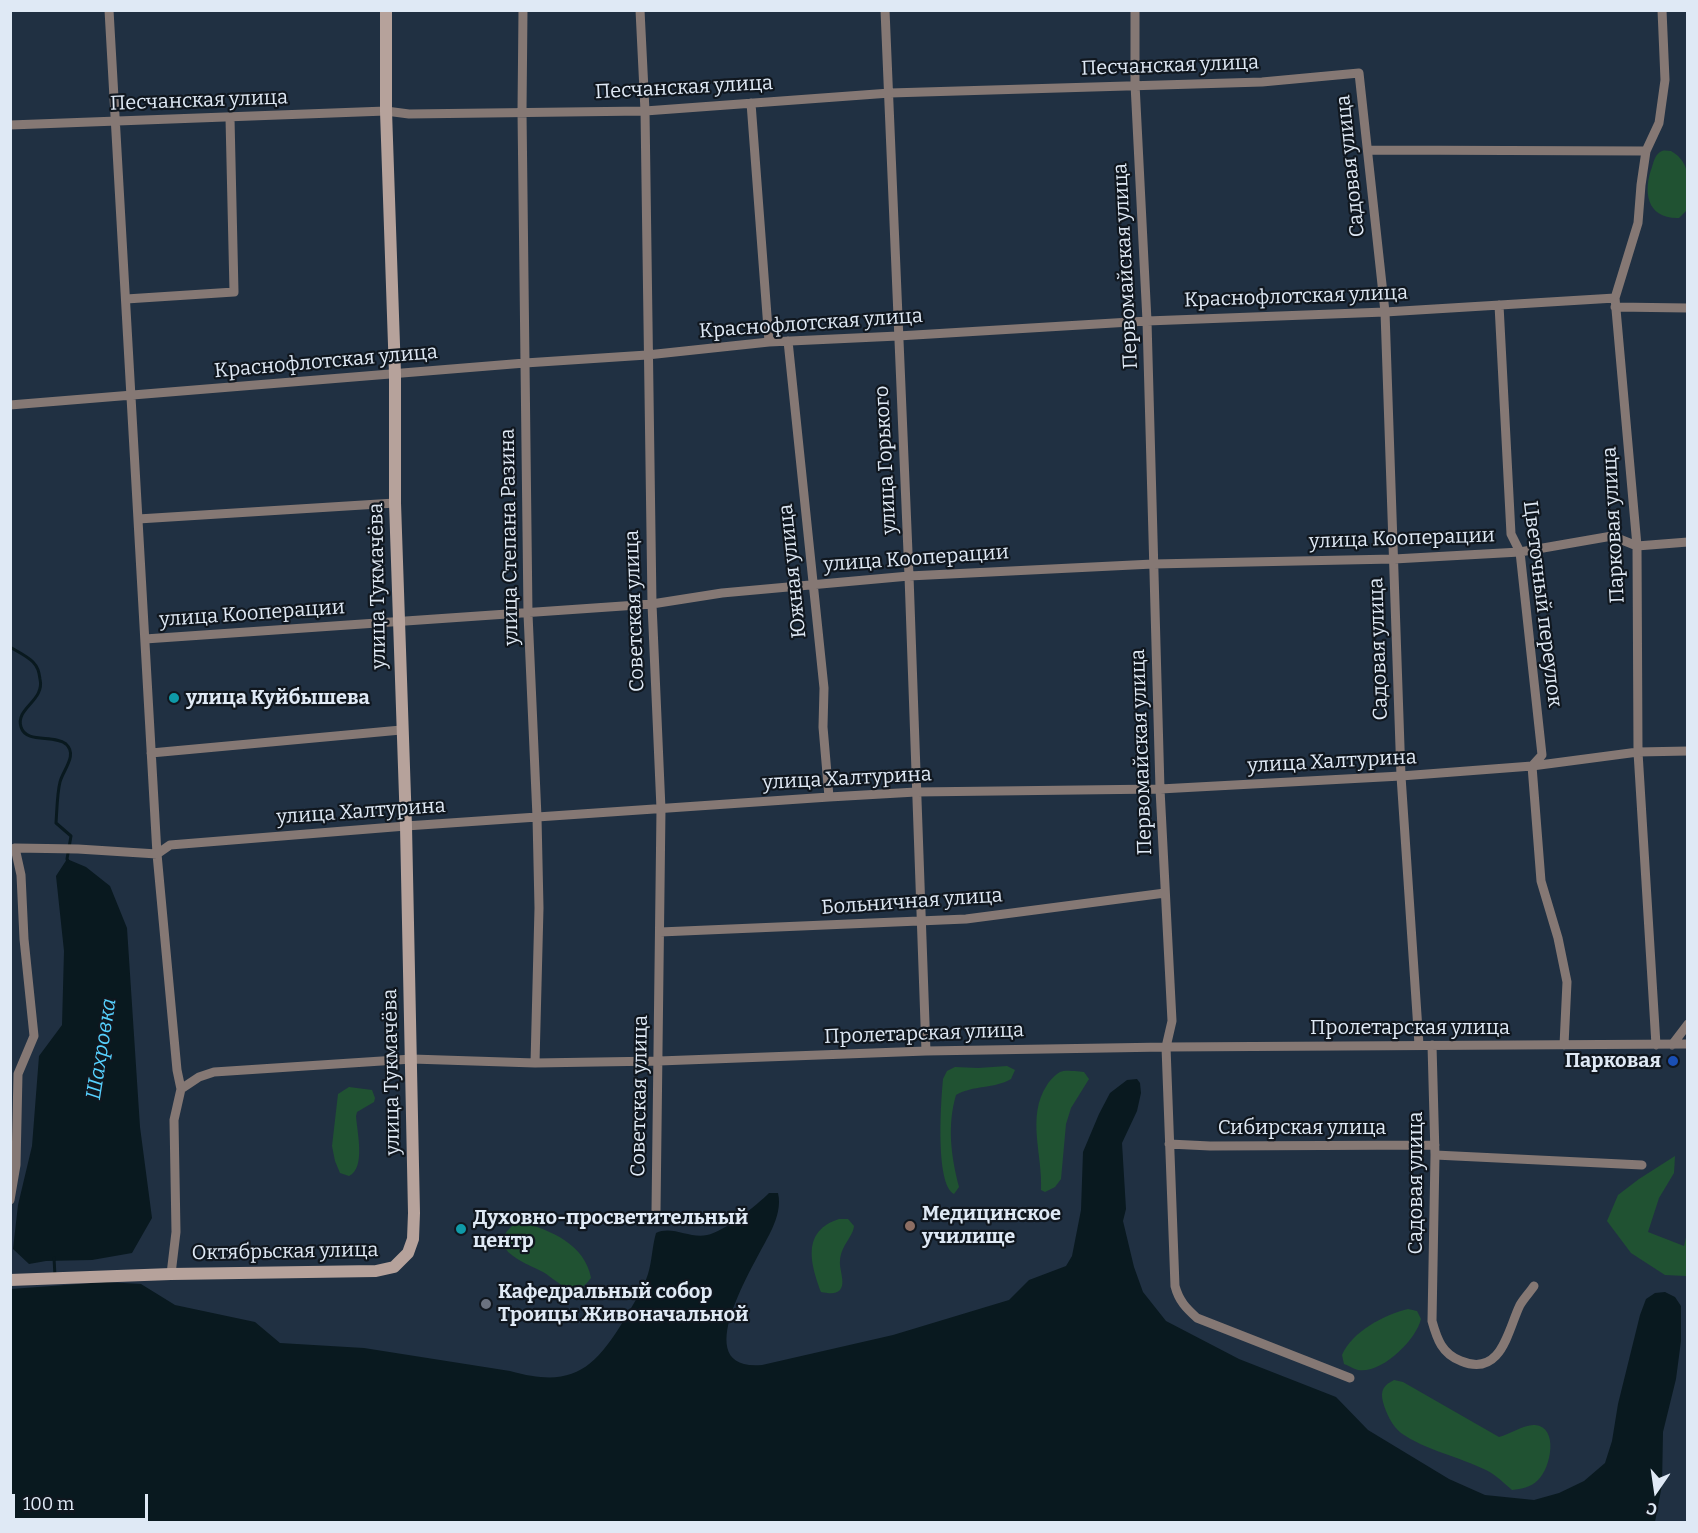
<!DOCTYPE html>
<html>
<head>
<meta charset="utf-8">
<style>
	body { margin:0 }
	#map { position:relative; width:1698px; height:1533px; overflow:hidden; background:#203042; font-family:Bitter,serif }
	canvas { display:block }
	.frame { position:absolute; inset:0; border:12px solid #dfe9f5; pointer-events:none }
	.north { position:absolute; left:1626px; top:1461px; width:60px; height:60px; -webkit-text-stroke:4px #10171f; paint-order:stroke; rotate:193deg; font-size:16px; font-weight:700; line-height:24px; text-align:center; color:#dfe9f5 }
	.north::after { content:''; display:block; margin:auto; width:21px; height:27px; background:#dfe9f5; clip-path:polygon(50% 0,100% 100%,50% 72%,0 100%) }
	.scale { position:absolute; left:12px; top:1494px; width:136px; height:27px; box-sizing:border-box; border:3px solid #dfe9f5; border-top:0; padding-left:8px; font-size:18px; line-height:21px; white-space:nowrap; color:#dfe9f5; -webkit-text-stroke:4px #10171f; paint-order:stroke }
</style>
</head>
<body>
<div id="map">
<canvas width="1698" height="1533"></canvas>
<div class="frame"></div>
<div class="north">С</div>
<div class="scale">100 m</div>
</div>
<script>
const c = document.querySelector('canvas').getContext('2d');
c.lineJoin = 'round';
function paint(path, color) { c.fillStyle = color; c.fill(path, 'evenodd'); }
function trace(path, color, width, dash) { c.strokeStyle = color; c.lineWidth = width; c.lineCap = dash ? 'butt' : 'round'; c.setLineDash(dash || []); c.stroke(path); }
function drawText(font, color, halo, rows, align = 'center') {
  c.font = font + ' Bitter,serif'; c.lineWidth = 4.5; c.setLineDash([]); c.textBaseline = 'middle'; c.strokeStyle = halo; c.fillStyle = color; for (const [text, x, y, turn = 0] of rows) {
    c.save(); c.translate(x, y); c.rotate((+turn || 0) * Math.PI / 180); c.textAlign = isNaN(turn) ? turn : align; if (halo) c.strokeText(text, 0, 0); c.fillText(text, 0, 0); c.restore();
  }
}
const green = new Path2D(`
	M1671,151c22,12 17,36 17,58l-9,9c-33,1 -36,-27 -27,-51 2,-6 3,-13 10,-16 3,-1 6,0 9,0z
	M1007,1066l8,4 -4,9c-17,10 -38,6 -55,16 -9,31 -5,61 3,92l-5,7c-19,-10 -13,-94 -11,-115l4,-8 8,-4 23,1z
	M1075,1071l9,1 5,7 -18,29 -5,16 -5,55 -6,8 -10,5 -4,-2c2,-35 -15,-73 6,-105 3,-5 9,-11 13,-13 4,-2 11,-1 15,-1z
	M349,1087l23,3 3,8 -1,4 -17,10 -1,4c1,16 10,52 -7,60l-9,-3 -5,-12 -3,-15 6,-52z
	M1675,1156l-1,17 -15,25 -11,34 36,14 3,-13 -1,43 -21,-1 -34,-22 -24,-32 11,-26 21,-16z
	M839,1219h9l6,7c-1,11 -13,19 -14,35 -1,8 6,22 0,29 -5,5 -12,3 -19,2 -11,-30 -19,-61 18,-73z
	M521,1222c29,8 64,22 70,56 -4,5 -8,10 -15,11 -11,2 -24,-12 -33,-17 -19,-10 -61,-24 -27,-49z
	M1408,1309l9,2 4,8c-5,21 -39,55 -63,51 -5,-1 -10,-5 -14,-6l-2,-9c10,-23 41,-40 66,-46z
	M1394,1380l9,2 96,55c11,-3 26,-13 36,-12 24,2 16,43 3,55 -7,7 -16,9 -26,10 -8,-7 -16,-15 -26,-20 -26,-13 -61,-20 -85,-37 -9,-7 -15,-20 -18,-31 -3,-12 1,-17 11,-22z`);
const water = new Path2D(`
	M67,859l19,8 24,19 17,42 13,199 12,91 -20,35 -40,7 -46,1 -17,3 -16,-15 5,-44 14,-59 7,-90 23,-31 2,-74 -8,-75z
	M1137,1079l3,4 1,10 -4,18 -15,32 4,66 -3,12 11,46 9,25 23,29 73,38 97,38 32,33 81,49 36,16 49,5 25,-7 25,-12 21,-18 7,-22 6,-37 22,-89 6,-16 9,-6 10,-1 10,5 6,9v35l-5,38 -13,53 -1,53 -7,37h-1644v-233l95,-7 35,2 34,21 80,17 25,21 84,5 146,23c61,17 83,0 114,-51 8,-14 19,-30 24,-46 4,-13 4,-27 8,-41 16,-8 34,6 51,2 17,-3 50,-30 62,-42h9c3,12 -1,25 -6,36 -13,29 -89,143 -10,136l131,-30 116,-35 20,-20 37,-14 6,-10 9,-46 2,-58 16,-38 11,-21 17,-13z`);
const stream = new Path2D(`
	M10,647c8,5 17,9 23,15 5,5 6,10 7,17 5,22 -25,29 -19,48 5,17 33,7 45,17 12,11 -3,26 -6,38 -3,12 -3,28 -4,41l15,13 -4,23 1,2
	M54,1258l1,18`);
const street = new Path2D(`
	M109,10l48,844 20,216 4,19 -7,31 2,112 -5,42
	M523,10l-1,101 6,503 9,203 2,91 -4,155
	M640,10l5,101 7,493 9,205 -5,402
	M885,10l24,566 17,475
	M1135,10v74l12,237 13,468 12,232 -6,26 9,239c4,15 11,22 22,32l153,60
	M751,103l18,239
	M10,125l376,-14 23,3 236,-3 245,-18 372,-11 97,-9 26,239 16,464 18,269
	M1368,150l278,1
	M126,299l108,-7 -4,-174
	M1499,305l12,229 9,18 22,203 -10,11 9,115 17,57 9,44 -3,63
	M1615,307l73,1
	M788,341l36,347 -1,39 6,70
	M10,405l515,-42 122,-8 122,-13 129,-6 249,-15 238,-9 230,-14
	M138,519l257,-16
	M145,639l507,-35 70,-11 187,-17 244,-12 241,-5 126,-7 92,-16 25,10 51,-4
	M151,753l250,-23
	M10,850l5,-2 63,1 79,5 13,-9 236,-19 423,-29 87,-5 244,-3 241,-13 131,-10 106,-14 50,-1
	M660,932l306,-13 199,-26
	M1432,1045l3,110 -3,166c5,18 10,33 29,40 41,17 47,-32 59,-56 4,-7 10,-13 14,-19
	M1656,1045l-18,-293 -1,-206 -22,-248 23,-75 3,-38 5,-34 13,-28 6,-43 -3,-70
	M1672,1045l16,-21
	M181,1089l18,-12 15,-5 198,-13 123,4 124,-2 267,-10 240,-4 522,-3
	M1169,1144l41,2 225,-1
	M1435,1155l207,10
	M10,1200l6,-35 2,-91 16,-38 -10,-97 -3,-64 -6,-27`);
const secondary = new Path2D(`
	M10,1280l161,-6 205,-3 18,-4 14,-14 5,-14 1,-26 -8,-387 -11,-323v-129l-9,-263v-101`);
const markers = [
	[174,698,6,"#0f9aa8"],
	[1673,1061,6,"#1a4fb4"],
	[910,1226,6,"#8d6e63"],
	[461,1229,6,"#0f9aa8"],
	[486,1304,6,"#6b7280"]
];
const streetNames = [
	["Песчанская улица",1170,66,-2],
	["Песчанская улица",684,88,-3],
	["Песчанская улица",199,101,-2],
	["Садовая улица",1351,166,-96],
	["Первомайская улица",1126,266,-93],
	["Краснофлотская улица",1296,297,-2],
	["Краснофлотская улица",811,324,-4],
	["Краснофлотская улица",326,362,-5],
	["улица Горького",886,460,-93],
	["Парковая улица",1614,525,-93],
	["улица Степана Разина",510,537,-91],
	["улица Кооперации",1402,539,-2],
	["улица Кооперации",916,559,-4],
	["Южная улица",793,571,-96],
	["улица Тукмачёва",378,586,-91],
	["Цветочный переулок",1542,604,83],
	["Советская улица",635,611,-92],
	["улица Кооперации",252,614,-4],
	["Садовая улица",1379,649,-92],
	["Первомайская улица",1142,752,-92],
	["улица Халтурина",1332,762,-3],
	["улица Халтурина",847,779,-3],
	["улица Халтурина",361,812,-4],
	["Больничная улица",912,902,-4],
	["Пролетарская улица",1410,1028],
	["Пролетарская улица",924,1034,-2],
	["улица Тукмачёва",392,1072,-91],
	["Советская улица",640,1096,-89],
	["Сибирская улица",1302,1128],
	["Садовая улица",1416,1183,-90],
	["Октябрьская улица",285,1252,-1]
];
const poiNames = [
	["улица Куйбышева",186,698],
	["Парковая",1661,1061,"right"],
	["Медицинское",922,1214],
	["училище",922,1237],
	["Духовно-просветительный",473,1218],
	["центр",473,1241],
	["Кафедральный собор",498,1292],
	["Троицы Живоначальной",498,1315]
];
const waterNames = [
	["Шахровка",102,1049,-81]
];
paint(green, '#205232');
paint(water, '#09191f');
trace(stream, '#09191f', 3);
trace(street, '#857874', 9);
trace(secondary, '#b6a29b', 12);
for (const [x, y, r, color] of markers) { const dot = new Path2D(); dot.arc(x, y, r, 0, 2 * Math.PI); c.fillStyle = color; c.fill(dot); trace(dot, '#10171f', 2); }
drawText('20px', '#dfe9f5', '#10171f', streetNames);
drawText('bold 20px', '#dfe9f5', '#10171f', poiNames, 'left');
drawText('italic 21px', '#56d0fd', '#10171f', waterNames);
</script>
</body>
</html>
